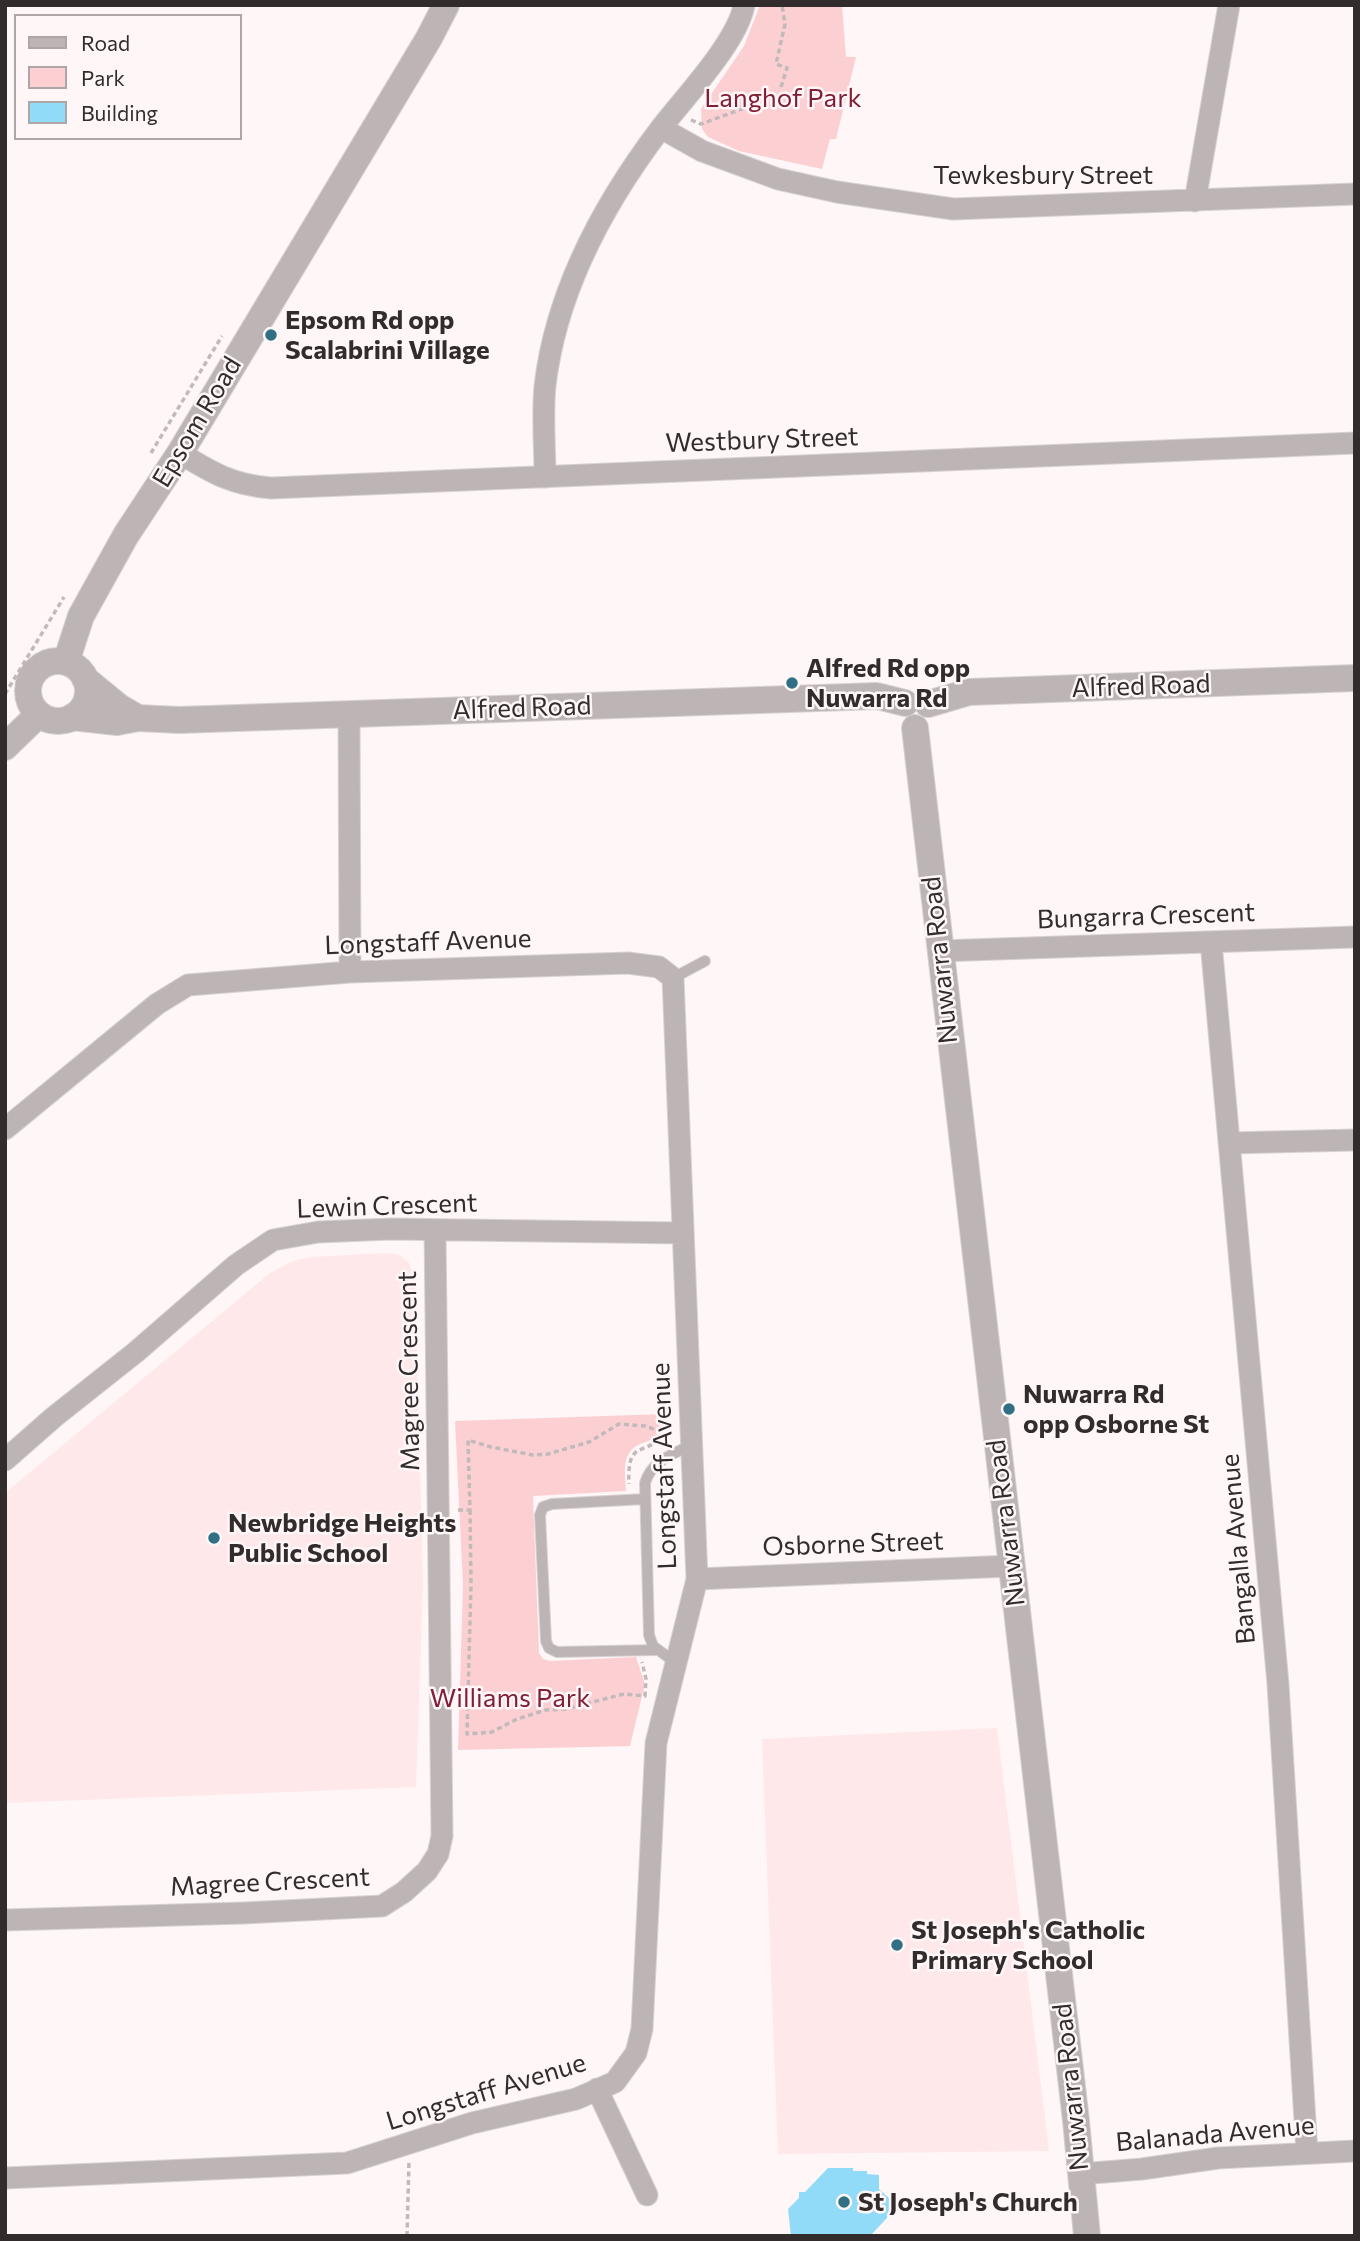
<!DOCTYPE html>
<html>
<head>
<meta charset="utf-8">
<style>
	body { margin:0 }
	#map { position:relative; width:1360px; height:2241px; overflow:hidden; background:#fef6f7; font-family:Commissioner,sans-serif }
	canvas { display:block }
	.frame { position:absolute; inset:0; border:7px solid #332c2c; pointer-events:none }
	.legend { position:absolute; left:14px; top:14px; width:228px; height:126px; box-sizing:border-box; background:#fef6f7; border:2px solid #ada5a6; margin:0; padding:9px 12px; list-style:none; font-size:21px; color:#332c2c }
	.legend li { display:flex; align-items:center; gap:14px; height:35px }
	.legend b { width:35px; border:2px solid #ada5a6 }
</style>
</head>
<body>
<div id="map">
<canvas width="1360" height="2241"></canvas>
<div class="frame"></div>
<ul class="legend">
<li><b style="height:9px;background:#bdb4b5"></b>Road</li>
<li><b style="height:19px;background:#fcd0d3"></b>Park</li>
<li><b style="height:19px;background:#91dbf8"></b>Building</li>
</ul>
</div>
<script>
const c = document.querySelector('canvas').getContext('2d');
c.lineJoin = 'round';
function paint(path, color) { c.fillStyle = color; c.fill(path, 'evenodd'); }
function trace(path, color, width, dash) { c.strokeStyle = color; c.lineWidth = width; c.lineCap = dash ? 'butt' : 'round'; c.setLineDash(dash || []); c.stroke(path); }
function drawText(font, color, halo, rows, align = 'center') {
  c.font = font + ' Commissioner,sans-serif'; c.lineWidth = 5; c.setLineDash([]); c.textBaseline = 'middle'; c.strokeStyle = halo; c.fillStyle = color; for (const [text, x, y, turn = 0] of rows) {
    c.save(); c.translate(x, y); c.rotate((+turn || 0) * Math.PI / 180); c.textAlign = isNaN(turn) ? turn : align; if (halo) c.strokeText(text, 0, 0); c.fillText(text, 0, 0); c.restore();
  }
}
const built = new Path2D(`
	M386,1253l14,2 9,8 6,20 8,300 -7,204 -411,16v-310l265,-220 23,-12 18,-4z
	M997,1728l52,423 -271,3 -16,-415z`);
const green = new Path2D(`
	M760,5h82l4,52h10l-20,82h-6l-8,30 -83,-18 -31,-14 -6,-8 -1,-20 43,-63z
	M665,1414c2,33 -24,22 -35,38 -8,10 -4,28 -4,39l-93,5 6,157 4,6 7,2 86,-4 9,27 -15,62 -172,4 5,-165 -8,-164z`);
const building = new Path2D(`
	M828,2168h25v3h14v3l12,1v14l19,17 -27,29 -80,1 -3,-27 11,-11v-6h6z`);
const path = new Path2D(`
	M781,87l6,-19 -11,-4 9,-40 -3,-19
	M691,120l10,4 71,-26
	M151,453l71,-117
	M5,694l59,-97
	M458,1510h12l-2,-70 23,7 42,8 15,-1 41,-12 30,-18 26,2 20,7c-21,26 -38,4 -36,51
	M470,1510l1,74 -4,150 25,-2 25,-13 29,-9 20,-1 58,-15 21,2 1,-17 -4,-17
	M407,2236l2,-75`);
const service = new Path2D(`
	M673,978l32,-17
	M645,1499l-93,5 -9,3 -3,8 6,126 3,7 8,4 99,-2
	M676,1663l-23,-17 -4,-11 -4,-152c7,-23 27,-28 46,-38`);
const minor = new Path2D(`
	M661,128l41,23 76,28 59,13 116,17 402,-15
	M1195,201l34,-196
	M180,453c32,20 53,32 91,35l1084,-45
	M545,477c0,-30 -3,-61 0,-91 11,-95 59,-183 116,-258 24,-31 77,-87 83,-123
	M349,714l1,258
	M1211,942l67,742 29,469
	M939,951l416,-14
	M5,1129l152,-125 31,-19 162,-13 278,-9 31,4 14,11 24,601 -41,164 -14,286 -6,24 -21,29 -39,17 -104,24 -125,40 -342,15
	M1229,1143l126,-3
	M5,1460l49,-43 82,-65 100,-87 37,-25 45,-8 72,-3 293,4
	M697,1579l314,-13
	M5,1920l239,-7 138,-7 22,-14 23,-21 11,-17 4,-18 -7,-606
	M597,2089l50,106
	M1080,2174l62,-5 76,-11 137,-7`);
const tertiary = new Path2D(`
	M28 691a30 30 0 1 1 60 0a30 30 0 1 1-60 0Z
	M66,662l15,-46 45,-81 54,-82 249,-415 17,-33
	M85,679l34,28 19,11
	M928,704l41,-12 386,-14
	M72,717l45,5 21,-4 41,2 698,-24 28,7
	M915,728l161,1393 11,115
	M5,747l34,-33`);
const markers = [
	[271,335,7,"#316f85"],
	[792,683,7,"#316f85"],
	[1009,1409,7,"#316f85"],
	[214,1538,7,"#316f85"],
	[897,1945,7,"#316f85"],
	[844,2202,7,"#316f85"]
];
const parkNames = [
	["Langhof Park",783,98],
	["Williams Park",510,1698]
];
const streetNames = [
	["Tewkesbury Street",1043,175],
	["Epsom Road",197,422,-59],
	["Westbury Street",762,440,-2],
	["Alfred Road",1141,686,-2],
	["Alfred Road",522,708,-2],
	["Bungarra Crescent",1146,916,-2],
	["Longstaff Avenue",428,942,-2],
	["Nuwarra Road",940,960,-96],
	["Lewin Crescent",387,1206,-2],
	["Magree Crescent",409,1371,-91],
	["Longstaff Avenue",664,1466,-92],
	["Nuwarra Road",1006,1523,-97],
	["Osborne Street",853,1544,-2],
	["Bangalla Avenue",1238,1549,-95],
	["Magree Crescent",270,1882,-3],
	["Nuwarra Road",1071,2087,-96],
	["Longstaff Avenue",486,2092,-17],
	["Balanada Avenue",1215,2134,-5]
];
const poiNames = [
	["Epsom Rd opp",285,320],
	["Scalabrini Village",285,350],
	["Alfred Rd opp",806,668],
	["Nuwarra Rd",806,698],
	["Nuwarra Rd",1023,1394],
	["opp Osborne St",1023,1424],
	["Newbridge Heights",228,1523],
	["Public School",228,1553],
	["St Joseph's Catholic",911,1930],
	["Primary School",911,1960],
	["St Joseph's Church",858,2202]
];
paint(built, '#ffe8ea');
paint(green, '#fcd0d3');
paint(building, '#91dbf8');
trace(service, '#d9d2d2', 12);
trace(minor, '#d9d2d2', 23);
trace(tertiary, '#d9d2d2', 28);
trace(path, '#c1b9ba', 3.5, [5, 3.5]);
trace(service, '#bdb4b5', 10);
trace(minor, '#bdb4b5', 21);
trace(tertiary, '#bdb4b5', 26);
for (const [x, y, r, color] of markers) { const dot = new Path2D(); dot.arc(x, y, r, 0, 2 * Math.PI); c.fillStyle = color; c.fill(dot); trace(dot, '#fef6f7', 2.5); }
drawText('26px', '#821e35', '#fef6f7', parkNames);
drawText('26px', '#332c2c', '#fef6f7', streetNames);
drawText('bold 26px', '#332c2c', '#fef6f7', poiNames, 'left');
</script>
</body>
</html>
